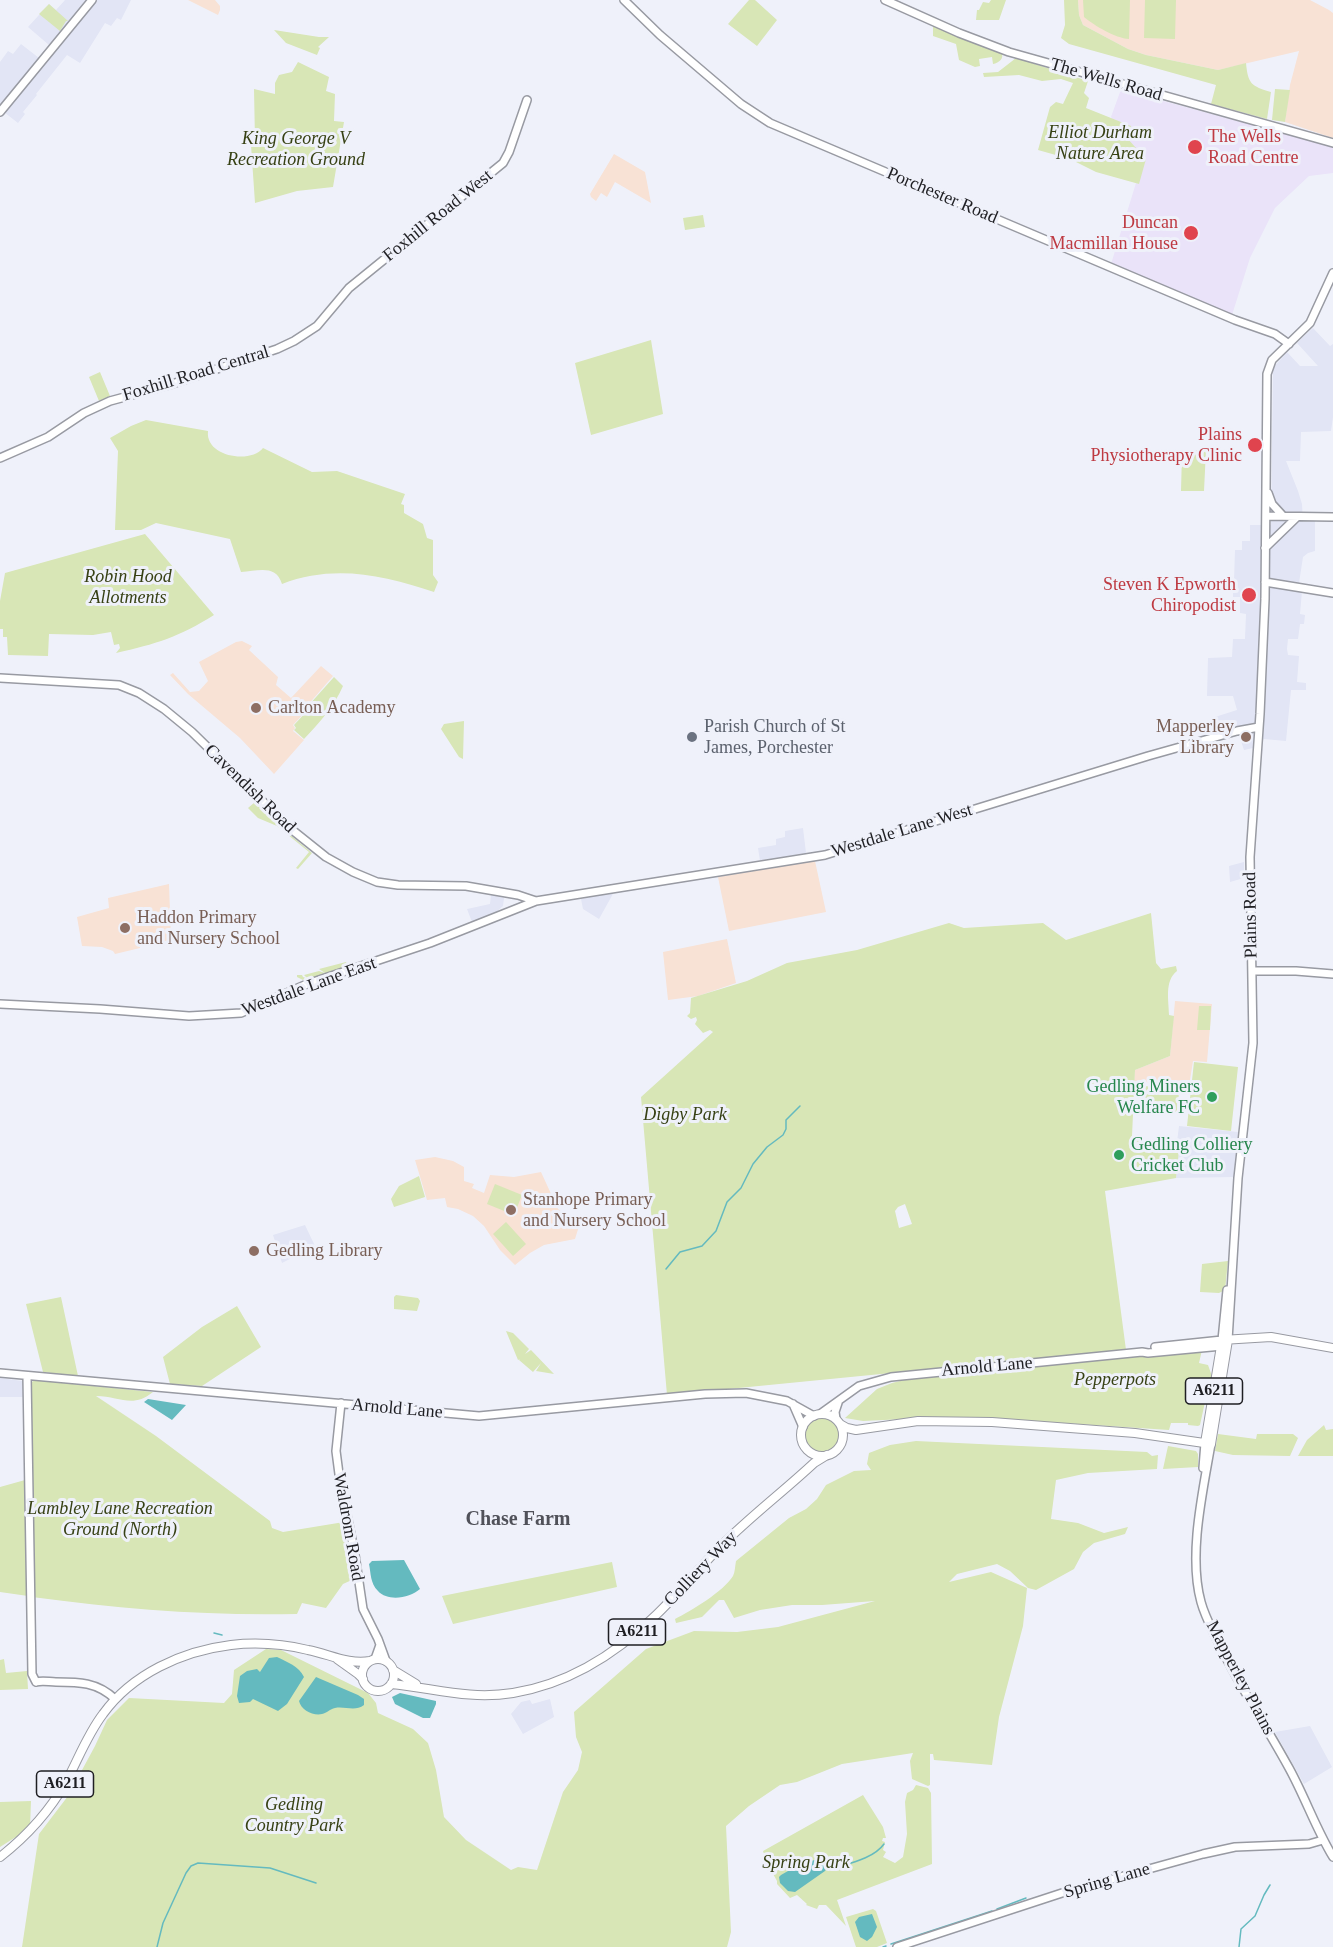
<!DOCTYPE html>
<html>
<head>
<meta charset="utf-8">
<style>
	body { margin:0 }
	canvas { display:block; background:#eff1fa }
</style>
</head>
<body>
<canvas width="1333" height="1947"></canvas>
<script>
const c = document.querySelector('canvas').getContext('2d');
c.lineJoin = 'round';
function paint(path, color) { c.fillStyle = color; c.fill(path, 'evenodd'); }
function trace(path, color, width, dash) { c.strokeStyle = color; c.lineWidth = width; c.lineCap = dash ? 'butt' : 'round'; c.setLineDash(dash || []); c.stroke(path); }
function drawText(font, color, halo, rows, align = 'center') {
  c.font = font + ' "Times New Roman",serif'; c.lineWidth = 6; c.setLineDash([]); c.textBaseline = 'middle'; c.strokeStyle = halo; c.fillStyle = color; for (const [text, x, y, turn = 0] of rows) {
    c.save(); c.translate(x, y); c.rotate((+turn || 0) * Math.PI / 180); c.textAlign = isNaN(turn) ? turn : align; if (halo) c.strokeText(text, 0, 0); c.fillText(text, 0, 0); c.restore();
  }
}
const built = new Path2D(`
	M65,0h66l-10,20 -4,-2 -6,8 -6,-3 -25,40 -13,-8 -31,39 1,1 -14,17 2,2 -7,9 -18,-14v-47l8,-11 5,3 8,-10 18,14 10,-13 -21,-18 21,-23 7,6z
	M1313,328l17,18 3,-2v73l-2,14 -30,1 -1,29h-14l12,30 4,13 1,18 12,-1v30l-7,2 -5,4 -4,26v7l3,1 -2,23 5,1 -1,9h-4l-2,15h-10l-1,10 1,6 11,1 -2,26 9,1v7h-15l-5,51 -22,-2 -11,9 -9,2 -8,-24 -21,5v-14l22,-7 -4,-14h-26l1,-38 24,-1 1,-18h12l1,-25 -6,-1v-16h-7v-9h-24v-8l25,1 1,-31h7v-9h8v-16h21l2,-157 14,-16 13,14h18l-21,-23z
	M803,828l3,25 -46,8 -2,-13 18,-3v-6l9,-2v-6z
	M1244,862v16l-14,4 -1,-16z
	M614,892l-15,27 -16,-10 -2,-10z
	M491,895l13,3 -1,8 -10,9 -21,7 -5,-13 23,-5z
	M1179,1126l59,6 -4,45 -58,1 3,-28h-3z
	M305,1225l10,21 -33,17 -9,-28z
	M0,1378l22,3 1,16h-23z
	M550,1699l4,18 -31,17 -12,-20 10,-12 9,-2 2,4z
	M1310,1726l22,41 -28,17 -29,-52z`);
const education = new Path2D(`
	M188,0h27l5,6v4l-2,5z
	M1078,0h232l19,10 4,3v125l-48,-16 5,-37 9,-34 -81,19 -72,-15 -18,-6 -45,-24 -4,-10z
	M614,154l31,18 6,31 -36,-21 -8,15 -6,-4 -5,8 -5,-4 -1,-3z
	M242,641l10,5 -3,4 29,27 -2,8 15,13 30,-32 12,10 -26,30v4l-14,15 2,3 -2,3 11,9 -30,34 -34,-36 -52,-44 -18,-19 3,-2 17,19 9,-1 9,-10 -9,-19 37,-20z
	M815,861l11,51 -97,19 -11,-54z
	M169,884l2,56 -31,5v3l-25,6 -2,-3 -11,-4 -20,-1 -5,-29 32,-9 -1,-10z
	M727,939l9,44 -38,13 -30,4 -5,-48z
	M1175,1001l37,3 -5,58 -14,-1 -3,19 -56,3 1,-13 35,-14z
	M435,1157l18,4 11,6v14l10,3 -2,4 12,5 6,-18 24,2 27,-5 17,37 22,14 -5,16 -31,6 -14,8 -15,12 -15,-15 -16,-24 -11,-10 -15,-7 -11,-2 -2,-9 -18,2 -12,-40z`);
const medical = new Path2D(`
	M1123,90l210,57v26l-24,3 -34,32 -25,50 -18,57 -121,-51 25,-81 3,1 -12,-46 -16,-21 9,-25z`);
const green = new Path2D(`
	M749,0h6l22,20 -20,26 -29,-22z
	M991,0h15l-7,20h-23l1,-10h2l4,-8 6,1z
	M1064,0h14l1,15 4,10 45,24 18,6 72,15 28,-7c2,21 5,23 25,29l-4,27 -56,-15 5,-19 -147,-41 -8,-6 4,-13z
	M1083,0h47l-1,39c-14,-1 -34,-13 -45,-22z
	M1145,0h31l-1,39 -31,-1z
	M49,4l19,17h-2l-6,10 -21,-17z
	M933,26l68,26c4,6 -2,11 -8,12l-1,-7 -13,2 1,7 -5,1 -16,-7 -3,-16 -23,-8z
	M274,30l45,7h10l-11,10 2,1 -3,7 -31,-12z
	M1016,58l72,23 -4,12 5,5 -3,10 45,18 -4,12 19,21 -7,25 -43,-12 -26,-13 -32,-9 12,-43 6,-5 7,2 10,-21 -12,-4 -19,2 -23,-6 -35,2 -1,-4 15,-1z
	M298,62l31,15 -3,14 9,3 -1,27 10,1 -11,65 -36,4 -42,12 -4,-58 4,-4 -1,-52 21,5v-11l4,-8 13,-3z
	M1275,89l15,1 -5,32 -13,-2z
	M703,215l2,12 -20,3 -2,-12z
	M651,340l12,74 -72,21 -16,-72z
	M100,372l10,24 -11,5 -10,-24z
	M146,420l62,11c-3,26 43,33 55,17l49,24 25,-1 68,23 -4,10 3,1v8l19,11 4,14 6,2v35l5,7 -4,10c-50,-17 -101,-28 -152,-8 -6,-20 -24,-13 -41,-12l-11,-33 -74,-16 -15,7h-26l3,-79 -8,-13 21,-12z
	M1188,450h18l-2,41h-23l1,-38 6,-1z
	M145,534l69,81c-35,22 -58,29 -98,38l4,-5 -1,-4 -5,1 -3,-13 -18,3 -44,-1 -1,22 -40,-1 -1,-18h-4v-8h-3v-28l5,-28z
	M334,677l9,9c-9,21 -23,36 -39,53l-10,-9 2,-2 -2,-3 14,-15v-4z
	M464,721l-1,38 -4,-2 -18,-28 3,-5z
	M255,802l34,32 23,19 -14,16 -2,-1 13,-16 -32,-26 -19,-8 -10,-10z
	M1151,913l5,50 5,6 15,-3 1,5c-13,10 -8,30 -8,44l5,1 -4,40 -35,14 -3,66 11,4 27,1 2,8 7,1 -3,28 -71,13 21,159 -459,45 -26,-298 72,-65 -3,-2 -7,3 -8,-9 2,-4 -1,-3 -5,2 -4,-3 3,-3 1,-15 56,-17 40,-18 70,-13 92,-27 15,5 79,-5 23,17zM905,1204l7,20 -13,4 -4,-17 3,-4z
	M346,962l2,4 -43,15 -8,-4v-2h5l1,2 5,2 -4,-4 15,-4 6,2 -6,-4z
	M1199,1006h12l-1,24h-13z
	M1194,1062l44,5 -7,64 -44,-5z
	M1142,1086l37,2 -1,24 -37,-1z
	M419,1176l6,21 -31,10 -3,-8 8,-13z
	M495,1184l27,11 -8,20 -27,-11z
	M506,1222l20,22 -13,12 -20,-22z
	M1228,1261l-3,29 -6,3 -19,-1 2,-28z
	M396,1295l22,3 2,3 -3,10 -23,-2v-12z
	M61,1297l17,79 -35,-4 -17,-68z
	M237,1306l24,41 -59,39 -32,-2 -7,-27 39,-30z
	M506,1331l7,2 16,16 -4,5 6,-4 23,24 -18,-3 5,-8 -8,9 -14,-12 1,-1 -2,1z
	M1202,1350l-3,13 9,2 5,14h-3l-10,46 -2,1 -10,-1v-2h-17l-2,7 -136,-9 -107,-3 -63,3 -18,-3 32,-29 15,-6 24,-6z
	M34,1380l119,12c-21,17 -33,4 -57,4l60,40 114,85 2,7 11,4 61,-10 8,33 2,24 -11,5 -17,24 -24,-5 -5,11c-91,2 -174,-5 -265,-17l-3,-212z
	M805 1435a18 18 0 1 1 36 0a18 18 0 1 1-36 0Z
	M1324,1425l2,5 7,-1v27h-35l9,-16z
	M1218,1434l38,5 1,-5h36l5,4 -8,18 -57,-1 -18,-4z
	M916,1441l231,11 5,4 6,-1 -1,14 -69,4 -32,7 -5,39 27,4 26,10 24,-6 -3,7 -31,9 -11,9 -9,17 -38,21 -8,-2 -18,-17 -13,-7 -40,10 -8,8 42,-10 36,16 -4,38 -24,91 -7,48 -58,-5 -1,-6h-3v31l-2,1 -16,-7 -2,-18 3,-8 -71,11 -45,18 -17,3 -31,21 -23,20 5,106 -4,15h-705l17,-113 29,-38 27,-50 12,-26 22,-22 95,5 8,-9 2,-24 32,-21 15,1 87,43 8,10 2,10 35,16 15,14 8,27 8,47 22,23 45,30 7,-3 19,3 26,-78 15,-22 4,-18 -6,-15 -2,-25 72,-63 48,-18 43,1 41,-5 97,-26 -53,4h-30l-32,5 -26,8 -10,-18h-5l-17,17 -26,6 -1,-4c16,-8 49,-28 58,-43 2,-4 2,-10 3,-15l53,-43 17,-9 11,-10 9,-14 28,-14 17,-1 -4,-6 2,-11 21,-8z
	M1168,1446l28,5 2,3v13l-35,2z
	M25,1480l3,116 -28,-4v-105z
	M612,1562l5,25 -164,37 -11,-28z
	M4,1659l2,14 21,-2 1,18 -28,1v-30z
	M916,1785l12,3 3,5 1,71 -95,36 9,26 -20,-21h-7l-2,4 -11,-4 1,-1 -10,-9 -7,3 -13,-14v-3l-10,-18 -4,-12 100,-56 20,32 3,11h-3l-1,3 3,1 -2,8 3,2 -3,5 12,6 8,-6 4,-23 -2,-32 2,-9 6,-3z
	M31,1801l-1,27 -30,19v-45z
	M873,1909l3,2 11,32 -10,4h-21l-10,-30z`);
const water = new Path2D(`
	M148,1399l38,6 -14,15 -28,-18z
	M404,1560l16,29c-10,9 -32,13 -42,2 -8,-8 -7,-18 -9,-27l3,-3z
	M277,1657c10,5 22,9 27,20l-17,27 -9,7 -25,-12 -3,3 -11,1 -2,-7 3,-20 7,-5 10,-2 3,3 9,-14z
	M316,1677l42,18 6,4v6c-9,7 -19,1 -29,3 -5,1 -8,5 -13,6 -9,2 -21,-4 -23,-13z
	M400,1693l36,8v3l-6,14h-7l-28,-14 -3,-7z
	M819,1859l6,3 2,6 -2,3 -30,21 -7,-1 -8,-8 -1,-6 2,-2 21,-12z
	M872,1914l5,13 -5,10 -5,4 -7,-4 -5,-15 4,-5z`);
const stream = new Path2D(`
	M666,1269l14,-17 22,-6 14,-15 11,-29 14,-14 12,-24 14,-17 16,-12 3,-6v-9l14,-14
	M214,1633l8,2
	M835,1868c16,-5 39,-10 49,-24
	M997,1909l29,-11
	M891,1944l101,-33
	M157,1947l6,-24 23,-50 5,-7 7,-3 72,5 46,15
	M883,1947l3,-1
	M1239,1947l2,-18 14,-13 9,-21 6,-10`);
const secondary = new Path2D(`
	M624,0l36,35 81,69 29,19 465,197 40,14 14,10
	M885,0l74,33 50,19 324,91
	M0,112l92,-112
	M0,458l48,-21 36,-24 26,-12 59,-16 108,-36 17,-8 23,-15 32,-38 154,-125 6,-11 18,-52
	M1268,493l4,11 11,12
	M1266,516l67,1
	M1265,548l32,-31
	M1265,582l68,11
	M0,678l119,7 20,8 25,16 28,23 99,97 35,28 27,15 24,10 21,3 68,1 52,9 18,6
	M1252,971h44l37,3
	M0,1004l100,5 89,7 52,-3 66,-29 123,-41 106,-42 289,-46 323,-99 89,-25 22,-4
	M1228,1340l10,-162 15,-135 -3,-186 10,-143 5,-115 2,-225 5,-14 38,-37 23,-50
	M1155,1347l67,-7 5,-50
	M0,1373l479,43 226,-22 41,-1 41,8 27,15
	M27,1376l5,298 4,8
	M341,1403l-5,48 3,23 16,81 8,54 15,30 8,22
	M793,1404l10,23
	M820,1414l39,-28 32,-9 251,-25 6,1 74,-7
	M836,1419l-1,-7 3,-9
	M1211,1444c-8,47 -23,111 -10,158 4,15 12,29 18,42 21,43 47,82 70,124 16,29 27,61 44,89
	M1203,1468l2,-25
	M375,1659l5,-14
	M36,1682c7,-2 13,0 20,0 23,0 41,0 59,17
	M897,1947l165,-54 141,-39 32,-7 74,-3 14,-4`);
const primary = new Path2D(`
	M801 1435a21 21 0 1 1 42 0a21 21 0 1 1-42 0Z
	M840,1424l7,4 9,2 62,-9 74,1 143,11 76,11 17,-104
	M1205,1443l17,-103 49,-3 62,11
	M337,1659l21,15 5,5
	M362 1675a16 16 0 1 1 32 0a16 16 0 1 1-32 0Z
	M393,1670l23,14
	M391,1684c43,4 77,16 122,9 55,-9 104,-40 143,-78 23,-22 43,-47 66,-70 29,-29 62,-54 92,-82l13,-8
	M0,1857c27,-21 49,-45 66,-75 12,-22 21,-47 37,-68 29,-40 79,-63 128,-69 26,-3 52,-1 77,5 21,4 41,15 62,11`);
const markers = [
	[1195,147,8,"#e0444e"],
	[1191,233,8,"#e0444e"],
	[1255,445,8,"#e0444e"],
	[1249,595,8,"#e0444e"],
	[256,708,6,"#8d6e63"],
	[692,737,6,"#6b7280"],
	[1246,737,6,"#8d6e63"],
	[125,928,6,"#8d6e63"],
	[1212,1097,6,"#2e9e5b"],
	[1119,1155,6,"#2e9e5b"],
	[511,1210,6,"#8d6e63"],
	[254,1251,6,"#8d6e63"]
];
const shields = [
	[1214,1391,57],
	[637,1632,57],
	[65,1784,57]
];
const shieldNames = [
	["A6211",1214,1391],
	["A6211",637,1632],
	["A6211",65,1784]
];
const streetNames = [
	["The Wells Road",1106,80,16],
	["Porchester Road",942,196,23],
	["Foxhill Road West",438,216,-39],
	["Foxhill Road Central",196,374,-17],
	["Cavendish Road",250,789,44],
	["Westdale Lane West",902,831,-17],
	["Plains Road",1251,915,-91],
	["Westdale Lane East",309,987,-20],
	["Arnold Lane",987,1367,-5],
	["Arnold Lane",397,1409,5],
	["Waldrom Road",348,1527,80],
	["Colliery Way",701,1569,-46],
	["Mapperley Plains",1240,1678,62],
	["Spring Lane",1107,1881,-16]
];
const parkNames = [
	["Elliot Durham",1100,133],
	["Nature Area",1100,154],
	["King George V",296,139],
	["Recreation Ground",296,160],
	["Robin Hood",128,577],
	["Allotments",128,598],
	["Digby Park",685,1115],
	["Pepperpots",1115,1380],
	["Lambley Lane Recreation",120,1509],
	["Ground (North)",120,1530],
	["Gedling",294,1805],
	["Country Park",294,1826],
	["Spring Park",806,1863]
];
const healthNames = [
	["The Wells",1208,137,"left"],
	["Road Centre",1208,158,"left"],
	["Duncan",1178,223],
	["Macmillan House",1178,244],
	["Plains",1242,435],
	["Physiotherapy Clinic",1242,456],
	["Steven K Epworth",1236,585],
	["Chiropodist",1236,606]
];
const educationNames = [
	["Carlton Academy",268,708],
	["Mapperley",1234,727,"right"],
	["Library",1234,748,"right"],
	["Haddon Primary",137,918],
	["and Nursery School",137,939],
	["Stanhope Primary",523,1200],
	["and Nursery School",523,1221],
	["Gedling Library",266,1251]
];
const worshipNames = [
	["Parish Church of St",704,727],
	["James, Porchester",704,748]
];
const leisureNames = [
	["Gedling Miners",1200,1087],
	["Welfare FC",1200,1108],
	["Gedling Colliery",1131,1145,"left"],
	["Cricket Club",1131,1166,"left"]
];
const neighbourhoodNames = [
	["Chase Farm",518,1520]
];
paint(built, '#e2e5f5');
paint(education, '#f8e2d5');
paint(medical, '#eae3f9');
paint(green, '#d8e6b6');
paint(water, '#64babf');
trace(stream, '#64babf', 1.5);
trace(secondary, '#989aa2', 10);
trace(primary, '#989aa2', 10);
trace(secondary, '#fff', 7);
trace(primary, '#fff', 8);
for (const [x, y, r, color] of markers) { const dot = new Path2D(); dot.arc(x, y, r, 0, 2 * Math.PI); c.fillStyle = color; c.fill(dot); trace(dot, '#eff1fa', 2); }
for (const [x, y, w] of shields) { const box = new Path2D(); box.roundRect(x - w / 2, y - 13, w, 26, 4.5); c.fillStyle = '#eff1fa'; c.fill(box); trace(box, '#1f1f23', 1.5); }
drawText('bold 16px', '#1f1f23', null, shieldNames);
drawText('18px', '#1f1f23', '#eff1fa', streetNames);
drawText('italic 18px', '#374114', '#eff1fa', parkNames);
drawText('18px', '#be3a42', '#eff1fa', healthNames, 'right');
drawText('18px', '#785e54', '#eff1fa', educationNames, 'left');
drawText('18px', '#5b616d', '#eff1fa', worshipNames, 'left');
drawText('18px', '#27864d', '#eff1fa', leisureNames, 'right');
drawText('bold 20px', '#505159', '#eff1fa', neighbourhoodNames);
</script>
</body>
</html>
